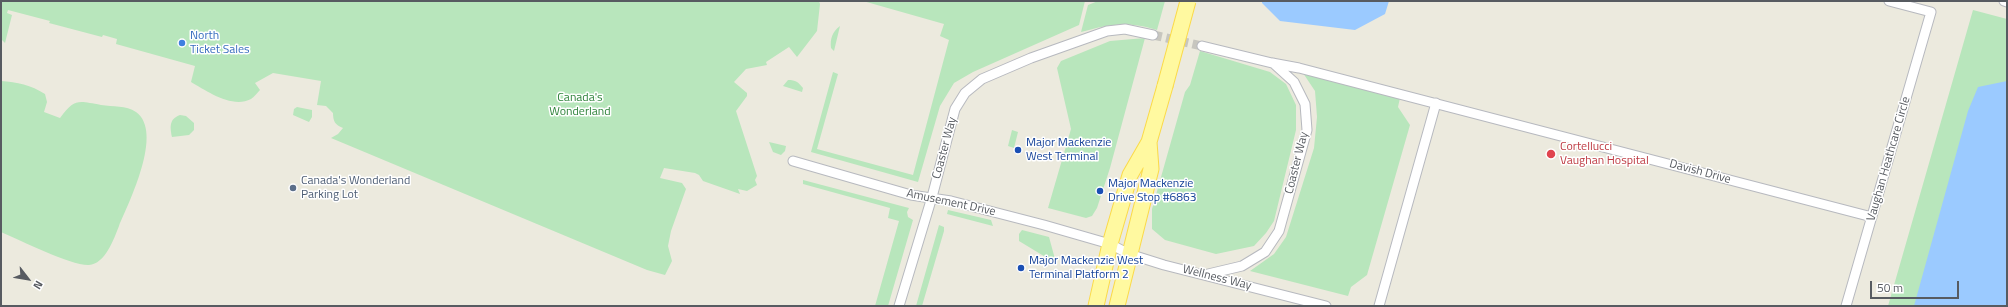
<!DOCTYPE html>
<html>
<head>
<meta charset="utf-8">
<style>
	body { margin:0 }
	#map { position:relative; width:2008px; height:307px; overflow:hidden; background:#eceade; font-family:"Titillium Web",sans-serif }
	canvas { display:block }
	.frame { position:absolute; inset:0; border:2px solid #575b61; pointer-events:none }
	.north { position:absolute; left:8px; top:259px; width:40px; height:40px; -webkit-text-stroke:3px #fff; paint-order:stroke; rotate:121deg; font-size:11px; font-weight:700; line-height:16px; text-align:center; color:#575b61 }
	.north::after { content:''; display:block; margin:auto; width:14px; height:18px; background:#575b61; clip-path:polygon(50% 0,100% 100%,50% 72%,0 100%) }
	.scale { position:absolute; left:1870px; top:281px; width:89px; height:18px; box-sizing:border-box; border:2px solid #575b61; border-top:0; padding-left:5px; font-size:12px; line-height:14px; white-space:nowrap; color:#575b61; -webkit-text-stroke:3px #fff; paint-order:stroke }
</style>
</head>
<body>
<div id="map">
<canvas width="2008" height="307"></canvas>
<div class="frame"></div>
<div class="north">N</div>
<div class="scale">50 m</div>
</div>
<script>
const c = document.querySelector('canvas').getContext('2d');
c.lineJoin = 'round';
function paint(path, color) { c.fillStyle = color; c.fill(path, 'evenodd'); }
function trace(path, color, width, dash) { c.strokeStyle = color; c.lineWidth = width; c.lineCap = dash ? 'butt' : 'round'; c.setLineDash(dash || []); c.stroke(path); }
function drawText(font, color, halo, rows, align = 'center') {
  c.font = font + ' "Titillium Web",sans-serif'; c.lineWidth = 3; c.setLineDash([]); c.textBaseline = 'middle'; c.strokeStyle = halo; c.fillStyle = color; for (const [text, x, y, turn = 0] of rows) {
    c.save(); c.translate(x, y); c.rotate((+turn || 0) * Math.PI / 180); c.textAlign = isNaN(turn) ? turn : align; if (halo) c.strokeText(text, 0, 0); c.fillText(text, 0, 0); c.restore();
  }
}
const green = new Path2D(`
	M1,1h818l1,3 -3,27 -20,26 -8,-10 -23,15 1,3 -21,4 -12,13 13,11v3l-11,15 21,65 -2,4 2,5 -10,6 -9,-2 2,5 -37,-13 -4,-6 -4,-2 -31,-5 -4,10 22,5 4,6 -15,42 -3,15 4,15 -7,14 -18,-5 -316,-132 7,-4 5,-6c-8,-3 -10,-7 -10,-15l-7,-7 -9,-1 4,-24 -48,-8 -18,10 5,7c-3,3 -6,7 -9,9 -19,10 -44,-8 -60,-17l4,-16 -79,-22 1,-5 -14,-4 -1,2 -53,-14 1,-2 -42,-11 -1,3 5,2 -7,28 -4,-4z
	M863,1h222l-6,24 -106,47 -19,11 -14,23 -22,76 -107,-30 22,-80 5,2 -21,75 96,26 36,-135 -9,-4 4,-12z
	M1098,1h67l-8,29c-29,-9 -47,-6 -76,2l7,-27z
	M1973,10l34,9v287h-119z
	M840,26l-6,25 -3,-3c-1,-9 1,-16 9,-22z
	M1145,38l-35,130 -13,40 -5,8 -6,2 -38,-10 23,-79 -14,-61 4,-7 49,-20z
	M1200,51l70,21 16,12 10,21v25l-22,91 -8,12 -12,13 -38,8 -51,-14 -13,-11v-20l33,-117 5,-7z
	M1303,73l97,25 -2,9 12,18 -43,150 -16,12 -3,9 -98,-25 24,-17 12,-17 28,-89 3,-31 -2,-26z
	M788,80c8,0 10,2 15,8l-1,4 -19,-6z
	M1,81c16,1 30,4 44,13l2,8 -3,10 16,6c15,-20 18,-17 41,-13 12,2 25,0 35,7 28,20 -7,90 -17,114 -5,13 -14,38 -30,39 -17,1 -69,-25 -88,-33z
	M297,107l15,3v7l-3,5 -16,-7 1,-6z
	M180,115l6,1 8,7v7l-5,5 -17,2c-2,-10 -3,-18 8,-22z
	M1012,130l6,2 -4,16 -6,-2z
	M769,142l17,4 -1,5 -4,4 -8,-3z
	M803,180l106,28 -2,4 1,5 5,3 -25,86h-13l24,-85 -11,-3 2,-10 -87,-24z
	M948,210l43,10 2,6 -46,-12z
	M939,225l5,2v4l-22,75h-6z
	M1022,230l27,7 6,22 -3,2 -33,-20v-7z`);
const water = new Path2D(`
	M1262,1h127l-4,13 -30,16 -75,-9 -18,-18z
	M2007,81v225h-93l54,-195 10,-24z`);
const streetTunnel = new Path2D(`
	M1153,35l49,11`);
const street = new Path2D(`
	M2004,1l3,1
	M1202,46l70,17 27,5 573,149
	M793,161l118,34 40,6 93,24 66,19 19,10 35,11 162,41
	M1204,275l38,-9 23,-14 14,-21 28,-101 -2,-26 -11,-22 -21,-19
	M899,306l33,-109 23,-88 10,-16 17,-14 49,-21 76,-27 18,-2 28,6
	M1379,306l57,-203
	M1846,306l85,-294 -42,-11`);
const primary = new Path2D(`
	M1096,306l14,-62 20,-69 19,-33 16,-56
	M1117,306l34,-137 -2,-27`);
const primaryBridge = new Path2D(`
	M1165,86l23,-85`);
const markers = [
	[182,43,4,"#3f7fe0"],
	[1018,150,4,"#1a4fb4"],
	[1551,154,5,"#e0444e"],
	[293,188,4,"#5c6f8a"],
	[1100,191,4,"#1a4fb4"],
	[1021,268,4,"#1a4fb4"]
];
const shopNames = [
	["North",190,36],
	["Ticket Sales",190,50]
];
const parkNames = [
	["Canada's",580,98],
	["Wonderland",580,112]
];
const transitNames = [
	["Major Mackenzie",1026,143],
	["West Terminal",1026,157],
	["Major Mackenzie",1108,184],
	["Drive Stop #6863",1108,198],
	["Major Mackenzie West",1029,261],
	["Terminal Platform 2",1029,275]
];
const healthNames = [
	["Cortellucci",1560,147],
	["Vaughan Hospital",1560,161]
];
const streetNames = [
	["Coaster Way",945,148,-75],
	["Vaughan Heathcare Circle",1889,159,-74],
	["Coaster Way",1297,163,-76],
	["Davish Drive",1700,172,15],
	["Amusement Drive",951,203,12],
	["Wellness Way",1217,278,14]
];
const serviceNames = [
	["Canada's Wonderland",301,181],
	["Parking Lot",301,195]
];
paint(green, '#b8e6bc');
paint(water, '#9bcaff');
trace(streetTunnel, '#c7c6bf', 9, [9, 4.5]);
trace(street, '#b7b9bf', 11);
trace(primary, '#fbda48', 17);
trace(street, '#fff', 9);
trace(primary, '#fff9a0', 15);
trace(primaryBridge, '#fbda48', 17, []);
trace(primaryBridge, '#fff9a0', 15);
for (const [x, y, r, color] of markers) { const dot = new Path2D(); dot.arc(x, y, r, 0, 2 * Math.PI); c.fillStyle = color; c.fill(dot); trace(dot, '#fff', 1.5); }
drawText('12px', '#366cbe', '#fff', shopNames, 'left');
drawText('12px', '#2e833a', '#fff', parkNames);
drawText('12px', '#164399', '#fff', transitNames, 'left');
drawText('12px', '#be3a42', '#fff', healthNames, 'left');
drawText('12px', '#575b61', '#fff', streetNames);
drawText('12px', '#4e5e75', '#fff', serviceNames, 'left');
</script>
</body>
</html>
